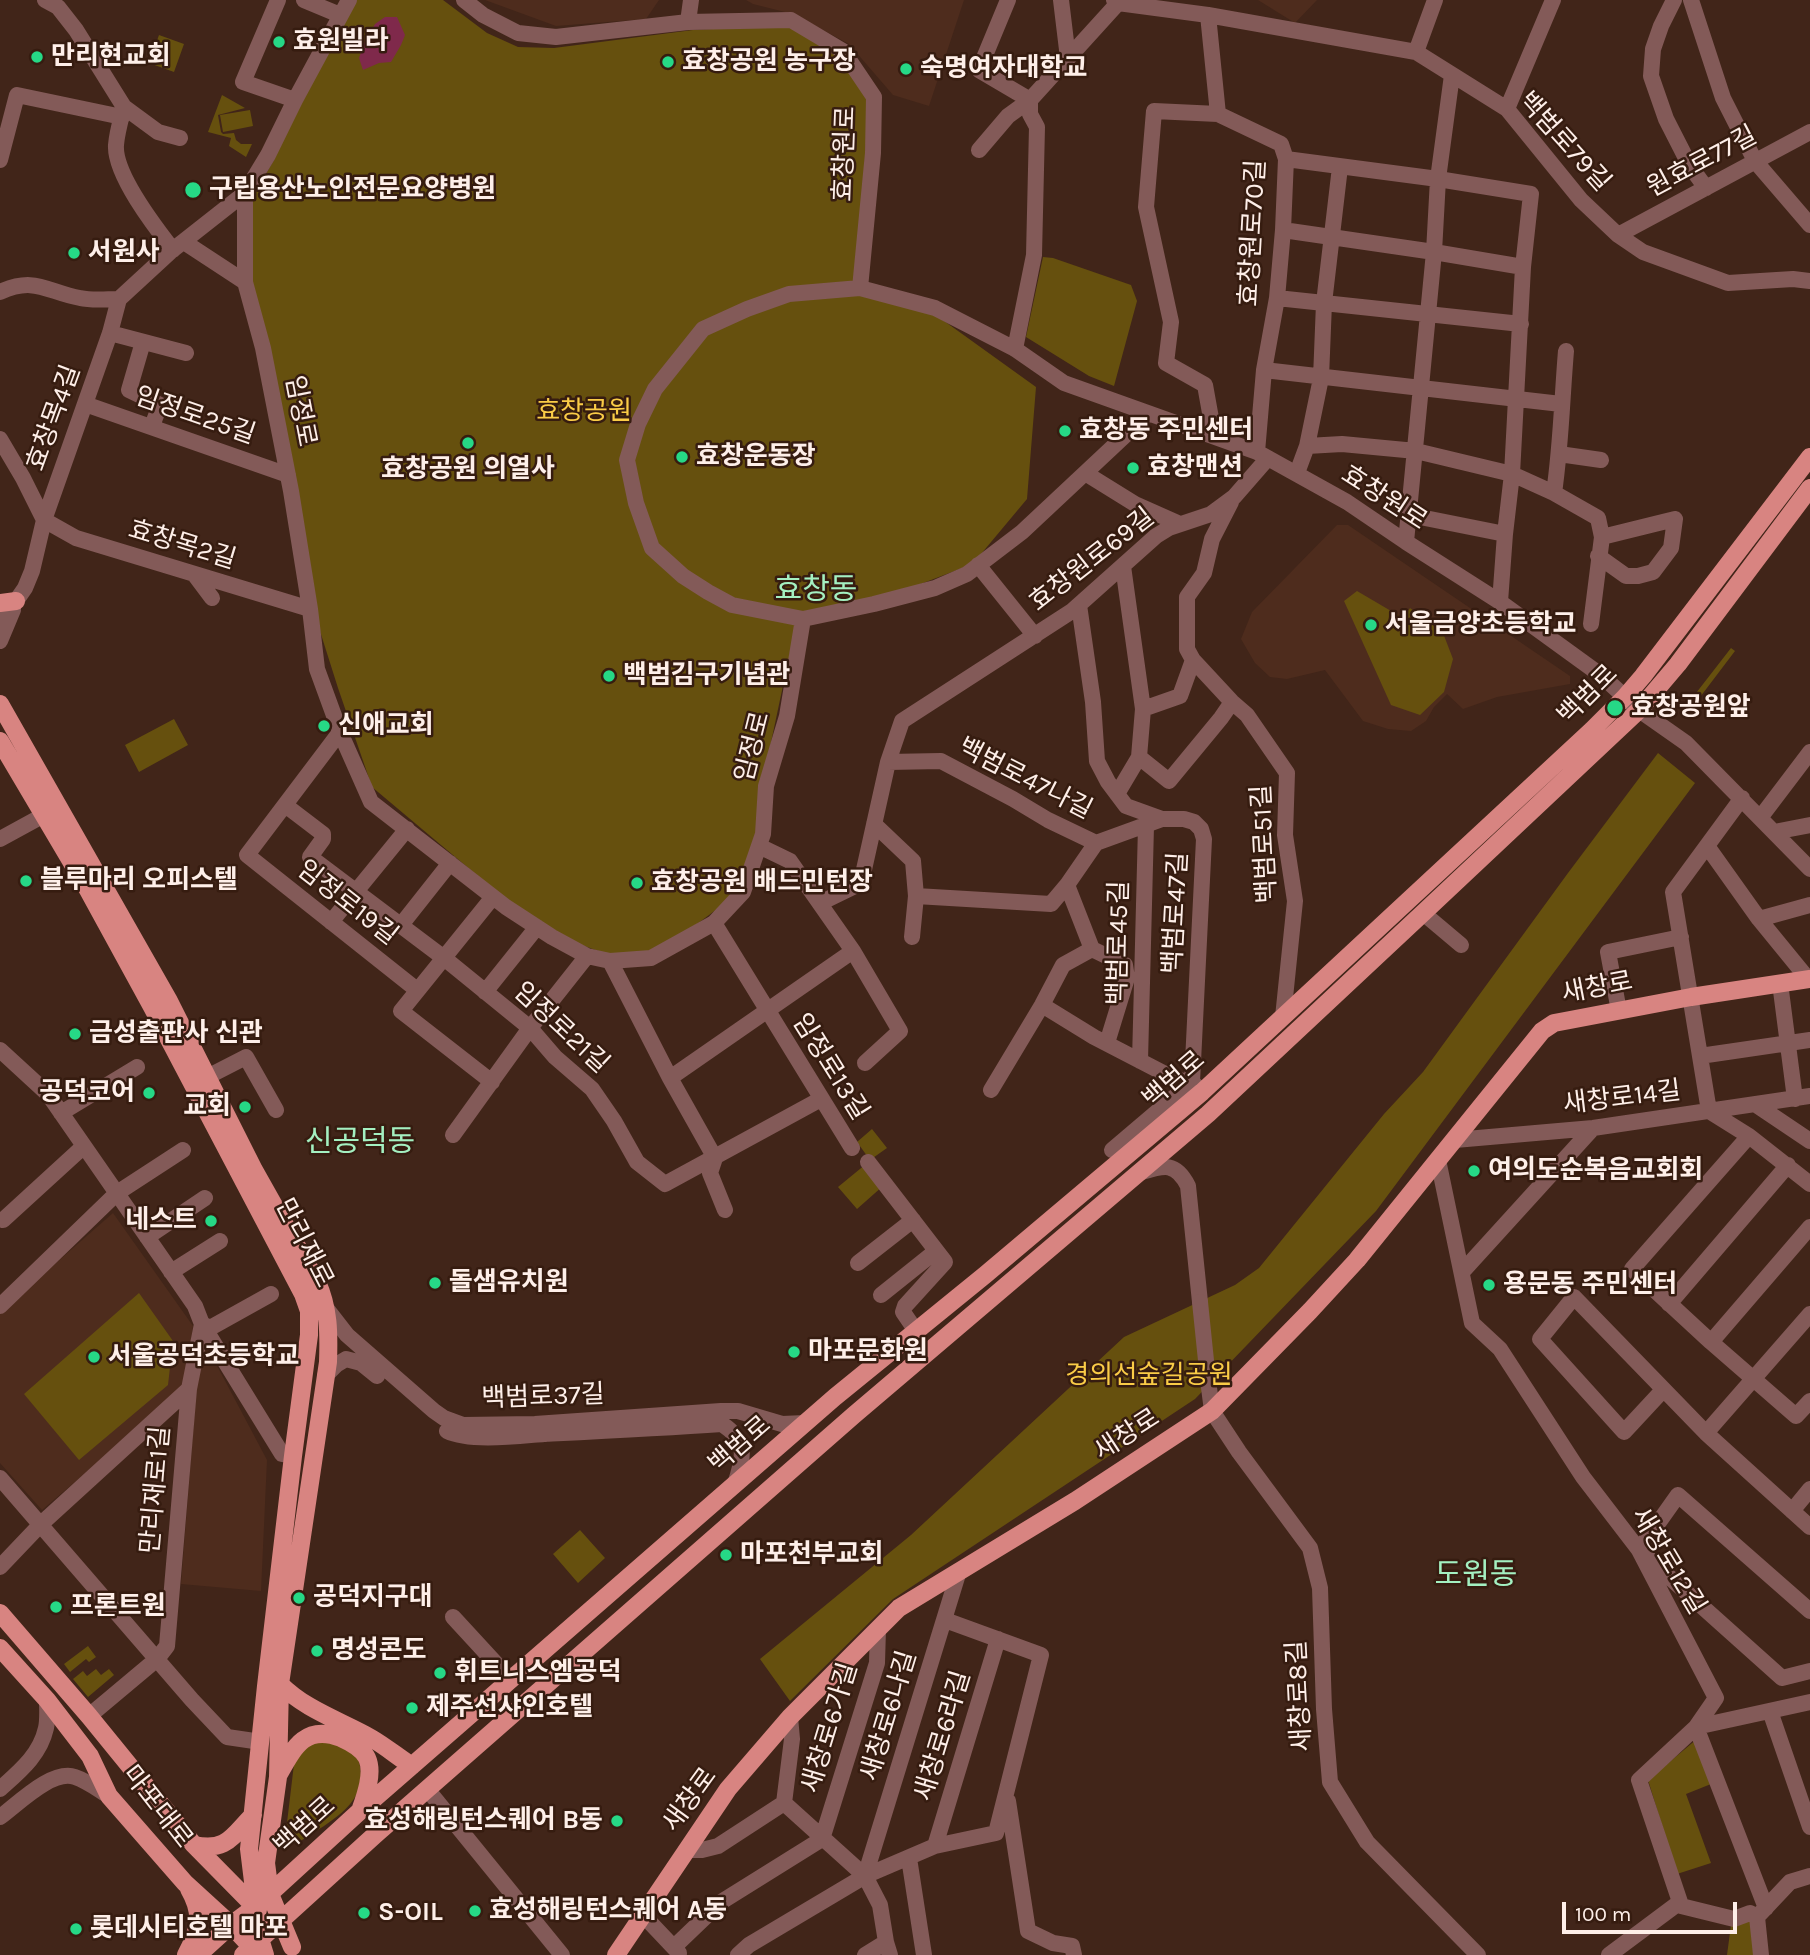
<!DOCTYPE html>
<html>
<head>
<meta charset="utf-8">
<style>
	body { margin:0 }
	#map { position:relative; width:1810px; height:1955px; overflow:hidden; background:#412519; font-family:Karla,sans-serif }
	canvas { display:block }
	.scale { position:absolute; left:1562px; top:1902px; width:175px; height:32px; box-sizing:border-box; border:4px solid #feefe9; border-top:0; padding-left:9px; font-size:21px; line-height:24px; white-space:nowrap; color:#feefe9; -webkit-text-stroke:5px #361c10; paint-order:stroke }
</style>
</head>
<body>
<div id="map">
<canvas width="1810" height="1955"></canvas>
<div class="scale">100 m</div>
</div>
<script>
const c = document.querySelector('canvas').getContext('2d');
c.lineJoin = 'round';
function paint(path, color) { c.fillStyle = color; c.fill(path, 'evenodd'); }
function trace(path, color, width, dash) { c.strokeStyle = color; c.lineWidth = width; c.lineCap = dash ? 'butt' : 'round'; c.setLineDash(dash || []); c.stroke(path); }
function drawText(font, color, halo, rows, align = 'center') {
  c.font = font + ' Karla,"Noto Sans KR",sans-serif'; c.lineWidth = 5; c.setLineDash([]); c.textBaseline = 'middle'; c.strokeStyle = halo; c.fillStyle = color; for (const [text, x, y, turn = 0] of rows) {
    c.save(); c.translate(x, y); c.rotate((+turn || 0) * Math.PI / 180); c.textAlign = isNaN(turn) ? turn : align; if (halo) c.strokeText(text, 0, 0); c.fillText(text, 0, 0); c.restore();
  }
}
const built = new Path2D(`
	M485,0h174l-13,19 -90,7z
	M746,0h218l-35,106 -36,-11 -44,-51 -56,-30 -40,-10z
	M1258,0h59l-22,23z
	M1337,525h11l222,151v8l-73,13 -34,12 -16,-15 -13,13 -8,14 -15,10 -23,-2 -25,-8 -38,-51 -38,9 -17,-2 -15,-14 -14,-24 11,-27z
	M113,1213l80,113 -8,62 -143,122 -42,-47v-151z
	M205,1343l62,117 -6,131 -80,-7 19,-240z`);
const green = new Path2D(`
	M356,0h87l44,33 31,14 36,1 139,-18 97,-5 50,30 29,44 -13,193 77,21 103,74 -9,112 -51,61 -11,7 -47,18 -122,39 -34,161 -3,48 -11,33 -19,34 -44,33 -34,20 -39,3 -36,-13 -66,-40 -138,-116 -34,-99 -25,-79 -62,-327 -2,-79 25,-43 7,-27z
	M159,35l25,9 -10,28 -25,-9z
	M222,95l23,13 -27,7 3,17 2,2 11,-1 2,7 5,4h11l-6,13 -17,-11 2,-8 -23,-6z
	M250,110l3,16 -30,6 -3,-17z
	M1043,257l10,1 78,27 6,16 -23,85 -25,-10 -63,-39z
	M1357,591l46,27 7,-10 33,25 10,26 -9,33 -24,23 -29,-10 -47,-104z
	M1731,648l4,3 -44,58 -5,-3z
	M174,719l14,26 -49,27 -14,-27z
	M1658,753l37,30 -319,428 -181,188 -302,200 -103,102 -30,-42 151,-124 213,-198 111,-52 24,-17 125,-154 39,-42 145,-199z
	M872,1129l15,19 -17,12 -13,-18z
	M866,1164l17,22 -26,23 -19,-22z
	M139,1293l34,48 -5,44 -89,75 -55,-66z
	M580,1530l25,28 -27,25 -25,-29z
	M88,1646l8,11 -7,5 -3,-3 -16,13 -6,-8z
	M96,1669l5,6 8,-6 5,6 -26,22 -15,-18 10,-8 4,5z
	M316,1737l40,16c20,49 -25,67 -58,90l-11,-2 -1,-10 8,-67 5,-13z
	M1697,1739l14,45 -25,10 25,69 -34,11 -29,-94z
	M1750,1920l8,35h-31l4,-30z`);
const water = new Path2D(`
	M385,17h12l8,18 -4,10 -10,17 -12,1 -16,7 -4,-12 6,-17 10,-17z`);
const minor = new Path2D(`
	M45,0l13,7 18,23 48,77c-3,12 -7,25 -8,38 -2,29 39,82 57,105
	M278,0l-35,82 52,18
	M304,0l36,15
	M349,0l-54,100 -27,55 -23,38v89l18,66 28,143 19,118 7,60 23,63 31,70 135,105 46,30 35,19 23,5 41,-3 63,-35 29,-31 20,-58 3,-48 21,-70 16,-97 71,-15 61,-16 32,-14 55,-42 126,-118
	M464,0l19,15 35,18 38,4 132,-15 103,-2 52,31 31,46 -1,56 -13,135 75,20 80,41 49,34 193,69 90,50 59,40 94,60 102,74 37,34 47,33 124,126
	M1061,0l7,58
	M1114,0l4,3 90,12 208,37 91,57 74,91 37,35 25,17 85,31 65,-4 17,2
	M1674,0l-13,26 -8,23 -2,27 15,43 24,47 16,22
	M1691,0l32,98 32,63 55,64
	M1208,15l10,99 63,30 5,15 -3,71 -6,68 -13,72 -7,82
	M688,22l3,-22
	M1416,52l19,-52
	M124,107l34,25 22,6
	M1507,109l46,-109
	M979,150l29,-34 22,-16 -51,-30 29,-70
	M1286,159l152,20 93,15 -8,73 -11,207 -7,60 -5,68
	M0,160l17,-65 105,22
	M1283,230l151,22 89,15
	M1618,235l192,-103
	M184,242l61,40
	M0,292c35,-16 47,0 80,6 13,3 27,1 39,1l51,-47 75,-59
	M1277,298l244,26
	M110,333l76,20
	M143,342l-14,48 31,15 -8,21
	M1015,349l19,-94 3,-128 -7,-13v-14l88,-97
	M1264,370l297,34
	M85,404l203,71
	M1214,435l-9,-50 -39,-22 5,-41 -25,-115 8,-96 64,3
	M0,439l23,39 21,42
	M1307,446l14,-68 3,-75 16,-136
	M1559,454l42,6
	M1085,473l50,31 45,20
	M1297,473l10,-27 35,-2 74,7 96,23 42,19 44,25 4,19 -11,87
	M1554,493c7,-47 8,-95 12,-142
	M1231,502l-19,37 -8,34 -17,24v52l6,11 39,42 15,13 40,58 -2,62 10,66 -12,116
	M1410,515l95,19
	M44,520l32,18 234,71
	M1406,542l28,-290 4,-73 14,-104
	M1598,556l28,20h12l15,-4 18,-24 4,-29 -73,18
	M978,565l57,71
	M194,574l18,24
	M1079,605l14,97 4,59 11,21 18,24 36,13h22l10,3 7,7 3,10 -12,243
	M0,619l16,-18 9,-13 7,-17 12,-51 66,-187 9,-34
	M803,619l-71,-14 -24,-13 -25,-16 -31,-28 -16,-45 -9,-43 11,-36 17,-35 48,-60 44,-20 42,-15 71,-6
	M0,641l13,-31
	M1143,709l37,-13 13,-36
	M340,732l-93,123 170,135
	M1139,757l30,24 52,-63 11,-16
	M888,762l53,-1 72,38 35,21 48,23
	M1117,794l22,-37 4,-48 -20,-143
	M1742,798l-69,94 36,219 40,25 61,48
	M285,805l38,29v5l-13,18 134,101 86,70 25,29 37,32 22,32 23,41 28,22 156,-85
	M1760,818l50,-66
	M874,824l39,37 3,35 -4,41
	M1774,832l36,-7
	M0,839l44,-24
	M759,846l31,15 63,90 47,80 -35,32
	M1707,846l52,73
	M1067,885l25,64
	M916,896l135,8 16,-19 29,-42 66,-24
	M820,903l41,-20 27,-121 14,-41 170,-110 84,-75 13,-8 42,-14 23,-17 34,-39
	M1423,913l38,32
	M331,922l76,-93
	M714,923l138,225
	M401,925l49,-62
	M610,961l60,117 45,80 -5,15 15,37
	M1808,979l-49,-60 51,-14
	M1780,983l15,116
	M485,992l52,-65
	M1042,1005l52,32 83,43 15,2 7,7
	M1619,1011l-11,-59 73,-15
	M0,1050l48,44 147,212 7,18 80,130 11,2
	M1700,1056l110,-16
	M1140,1061l6,-235
	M207,1077l39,-20 30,53
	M670,1078l183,-127
	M492,1082l-91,-71 92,-114
	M991,1090l51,-85 21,-40 29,-16 33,16 2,13 -20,65
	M1755,1104l55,37
	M61,1113l76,-46
	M453,1135l77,-107 57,-72
	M1749,1136l-117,133 79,73 85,74 14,-15
	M1455,1140l138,-12 217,-32
	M1112,1150l80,-68
	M1438,1160l34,163 28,26 83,128 56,73 77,148 -20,29 -57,53 41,122 -71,53
	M868,1162l77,100 -40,44 -2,6 13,19
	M1139,1173c23,-7 36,-13 49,13l12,116
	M3,1220l81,-74
	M147,1237l58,-39
	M858,1263l55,-43
	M171,1272l49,-31
	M1462,1272l131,-144
	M881,1295l55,-44
	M1669,1304l119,-139
	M0,1306l117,-113 66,-43
	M326,1308l21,27 87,76 10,7 19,7 72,-1 186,-13h17l44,13 23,-1
	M1711,1342l99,-115
	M325,1376l11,-11 10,-6 15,4 16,13
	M1208,1380l4,31 27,41 71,96 10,40 4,121 6,73 37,60 111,113
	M1663,1390l-39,42 -84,-93 34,-42 132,136 104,94
	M447,1431c23,11 71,5 97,3 59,-3 119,-6 178,-10 26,17 22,34 13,60
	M1706,1433l104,-119
	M0,1478l192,222 35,37 34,5
	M1792,1511l18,-22
	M0,1567l41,-43 148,-135
	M1810,1611l-132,-116 -39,55 143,128 28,-7
	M453,1617l58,63
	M1770,1711l40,116
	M89,1716l68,-57 10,-13 22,-257 13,-65 8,4 61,-34
	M0,1789c20,-18 40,-34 46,-61 2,-9 1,-19 1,-28
	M427,1789l135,166
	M1008,1801l20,130 25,12 19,3 2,9
	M784,1803l8,-64 -2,-22
	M0,1817c18,-13 52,-48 75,-40 12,4 24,13 34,19
	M935,1846l63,-207
	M686,1850h16l16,-4 66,-43 81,73 15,29 6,37 4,13
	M909,1858l15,97
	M865,1876l94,-305
	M1677,1905l57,14 16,-6 7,4
	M1766,1908l-70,-181 114,-25
	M643,1915l36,38
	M674,1947l47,-45 101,-63 55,-176 1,-34
	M738,1955l11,-10 116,-69 70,-30 61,-13 45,-178 -96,-35
	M865,1955l21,-13
	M1761,1955l-4,-38 33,-35 20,-6`);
const major = new Path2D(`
	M0,603l16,-2
	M0,704l169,297 85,169 63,112c12,26 12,52 11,80l-48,322 -2,93 -12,86 4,31 22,53
	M0,741l88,149 64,117 151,287 6,17v24l-16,121 -27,230 -17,163 11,90 5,16
	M0,1613l89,103 105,129 64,65
	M0,1648l47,52 43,56 19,40 76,87 46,42 27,29
	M280,1684c26,26 59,36 91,54 14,8 27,19 41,28
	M279,1774c15,-27 27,-50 62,-36 9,4 21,10 26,20 7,15 -2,39 -7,53
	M194,1845c33,7 38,-9 59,-30
	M186,1955c13,-25 18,-40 3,-66
	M198,1955l33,-30 24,-18 105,-96 475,-414 150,-122 217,-183 390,-362 33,-33 18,-21 167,-219
	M243,1955l133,-121 478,-419 354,-301 215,-201 216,-203 39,-46 132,-176
	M616,1955l112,-166 62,-72 109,-109 176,-107 137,-90 98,-100 47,-51 185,-229 12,-8 16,-3 121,-23 119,-18`);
const minorBridge = new Path2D(`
	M1200,1302l8,78`);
const markers = [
	[279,42,7,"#26d886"],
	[37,57,7,"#26d886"],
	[668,62,7,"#26d886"],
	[906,69,7,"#26d886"],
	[193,190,9,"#26d886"],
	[74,253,7,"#26d886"],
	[1065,431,7,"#26d886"],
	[468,443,7,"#26d886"],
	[682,457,7,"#26d886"],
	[1133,468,7,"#26d886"],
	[1371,625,7,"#26d886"],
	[609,676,7,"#26d886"],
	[1615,708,9,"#26d886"],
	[324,726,7,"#26d886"],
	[26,881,7,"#26d886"],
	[637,883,7,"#26d886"],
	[75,1034,7,"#26d886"],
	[149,1093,7,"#26d886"],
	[245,1107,7,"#26d886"],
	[1474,1171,7,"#26d886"],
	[211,1221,7,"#26d886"],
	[435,1283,7,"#26d886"],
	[1489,1285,7,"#26d886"],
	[794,1352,7,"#26d886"],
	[94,1357,7,"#26d886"],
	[726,1555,7,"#26d886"],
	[299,1598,7,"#26d886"],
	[56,1607,7,"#26d886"],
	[317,1651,7,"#26d886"],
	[440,1673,7,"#26d886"],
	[412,1708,7,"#26d886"],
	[617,1821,7,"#26d886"],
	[475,1911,7,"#26d886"],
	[364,1913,7,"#26d886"],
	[76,1929,7,"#26d886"]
];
const poiNames = [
	["효원빌라",293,42],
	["만리현교회",51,57],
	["효창공원 농구장",682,62],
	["숙명여자대학교",920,69],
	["구립용산노인전문요양병원",209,190],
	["서원사",88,253],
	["효창동 주민센터",1079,431],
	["효창운동장",696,457],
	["효창맨션",1147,468],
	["효창공원 의열사",468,470,"center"],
	["서울금양초등학교",1385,625],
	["백범김구기념관",623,676],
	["효창공원앞",1631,708],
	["신애교회",338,726],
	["블루마리 오피스텔",40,881],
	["효창공원 배드민턴장",651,883],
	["금성출판사 신관",89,1034],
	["공덕코어",135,1093,"right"],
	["교회",231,1107,"right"],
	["여의도순복음교회회",1488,1171],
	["네스트",197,1221,"right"],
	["돌샘유치원",449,1283],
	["용문동 주민센터",1503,1285],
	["마포문화원",808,1352],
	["서울공덕초등학교",108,1357],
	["마포천부교회",740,1555],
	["공덕지구대",313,1598],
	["프론트원",70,1607],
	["명성콘도",331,1651],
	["휘트니스엠공덕",454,1673],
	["제주선샤인호텔",426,1708],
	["효성해링턴스퀘어 B동",603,1821,"right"],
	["효성해링턴스퀘어 A동",489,1911],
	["S-OIL",378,1913],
	["롯데시티호텔 마포",90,1929]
];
const streetNames = [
	["백범로79길",1564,142,48],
	["효창원로",845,154,-88],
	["원효로77길",1702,162,-28],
	["효창원로70길",1253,233,-87],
	["임정로",300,411,79],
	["임정로25길",195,416,19],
	["효창목4길",54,418,-70],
	["효창원로",1384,498,33],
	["효창목2길",182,545,17],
	["효창원로69길",1092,560,-38],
	["백범로",1588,695,-45],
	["임정로",753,747,-76],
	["백범로47나길",1025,779,27],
	["백범로51길",1265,844,-93],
	["임정로19길",347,903,38],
	["백범로47길",1176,913,-87],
	["백범로45길",1119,943,-89],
	["새창로",1597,988,-11],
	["임정로21길",561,1028,43],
	["임정로13길",830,1067,58],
	["백범로",1174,1080,-41],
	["새창로14길",1622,1098,-7],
	["만리재로",304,1243,63],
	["백범로37길",543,1397,-2],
	["새창로",1127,1435,-33],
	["백범로",740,1445,-41],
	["만리재로1길",156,1490,-85],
	["새창로12길",1668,1561,59],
	["새창로8길",1300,1696,-93],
	["새창로6나길",889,1716,-73],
	["새창로6가길",830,1728,-73],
	["새창로6라길",943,1736,-73],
	["새창로",690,1800,-54],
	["마포대로",157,1807,52],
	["백범로",305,1826,-42]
];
const parkNames = [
	["효창공원",584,412],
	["경의선숲길공원",1149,1376]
];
const quarterNames = [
	["효창동",816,590],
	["신공덕동",360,1142],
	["도원동",1476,1575]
];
paint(built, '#4e2c1d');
paint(green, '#66500e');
paint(water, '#7f294b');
trace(minor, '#835a58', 16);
trace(major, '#d88481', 18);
trace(minorBridge, '#835a58', 16);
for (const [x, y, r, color] of markers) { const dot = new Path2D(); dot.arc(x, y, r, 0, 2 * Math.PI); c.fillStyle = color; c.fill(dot); trace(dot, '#361c10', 2.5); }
drawText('bold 26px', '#feefe9', '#361c10', poiNames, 'left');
drawText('26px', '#feefe9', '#361c10', streetNames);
drawText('26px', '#facc47', '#361c10', parkNames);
drawText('30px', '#a4f0c1', '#361c10', quarterNames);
</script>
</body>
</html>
